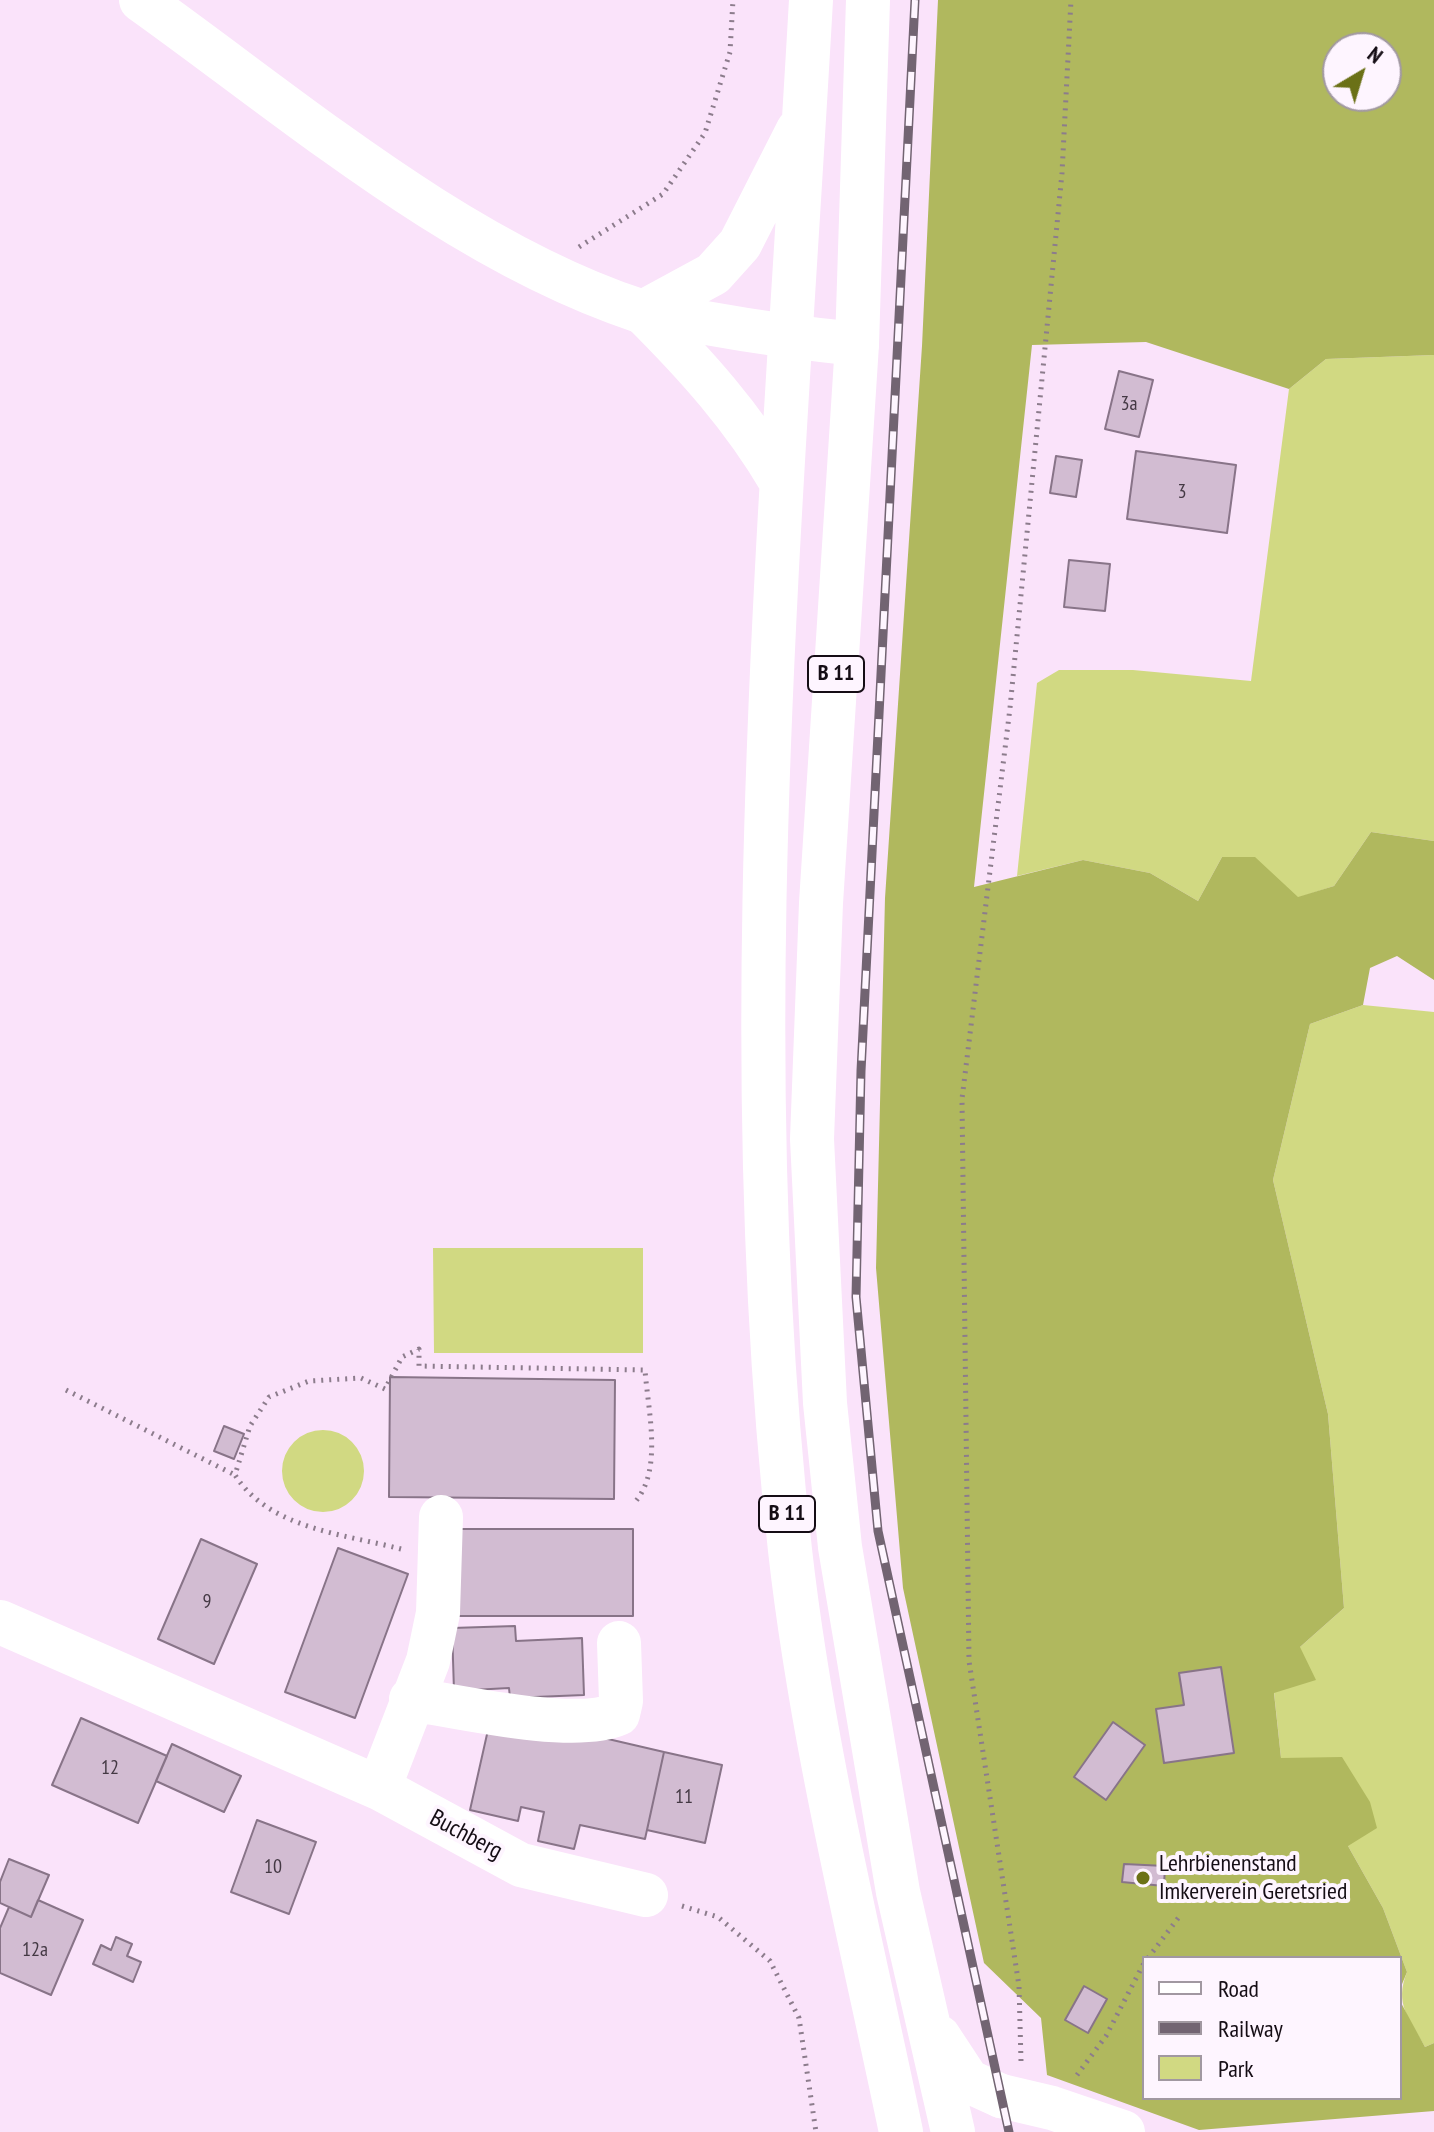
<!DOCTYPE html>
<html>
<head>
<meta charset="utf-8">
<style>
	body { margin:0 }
	#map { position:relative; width:1434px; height:2132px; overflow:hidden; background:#fae3fa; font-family:"PT Sans Narrow",sans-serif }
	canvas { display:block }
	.legend { position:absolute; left:1142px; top:1956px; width:260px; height:144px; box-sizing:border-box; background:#fef5ff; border:2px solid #a198a1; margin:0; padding:10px 14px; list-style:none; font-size:24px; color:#150d15 }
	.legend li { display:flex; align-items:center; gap:16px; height:40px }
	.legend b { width:40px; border:2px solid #a198a1 }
	.north { position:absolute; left:1322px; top:32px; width:80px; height:80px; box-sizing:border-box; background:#fef5ff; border:2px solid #a198a1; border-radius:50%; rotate:38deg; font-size:22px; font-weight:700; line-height:32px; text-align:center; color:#150d15 }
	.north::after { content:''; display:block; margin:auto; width:28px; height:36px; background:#6b7117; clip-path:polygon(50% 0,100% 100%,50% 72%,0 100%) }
</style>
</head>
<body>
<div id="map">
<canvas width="1434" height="2132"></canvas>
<ul class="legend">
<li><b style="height:10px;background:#fff"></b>Road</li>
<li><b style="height:10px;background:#726472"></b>Railway</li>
<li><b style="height:22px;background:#d1d982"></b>Park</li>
</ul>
<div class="north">N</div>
</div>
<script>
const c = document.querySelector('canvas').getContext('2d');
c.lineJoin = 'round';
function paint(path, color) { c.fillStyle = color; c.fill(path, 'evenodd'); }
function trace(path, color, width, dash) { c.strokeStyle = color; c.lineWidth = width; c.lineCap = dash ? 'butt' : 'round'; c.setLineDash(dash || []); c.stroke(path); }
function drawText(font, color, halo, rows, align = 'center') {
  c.font = font + ' "PT Sans Narrow",sans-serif'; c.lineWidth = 8; c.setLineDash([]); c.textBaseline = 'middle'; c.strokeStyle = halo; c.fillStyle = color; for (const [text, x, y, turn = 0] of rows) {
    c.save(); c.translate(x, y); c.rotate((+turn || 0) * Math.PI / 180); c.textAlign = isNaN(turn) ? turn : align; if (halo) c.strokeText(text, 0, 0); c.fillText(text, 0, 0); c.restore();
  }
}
const green = new Path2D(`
	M1434,355v486l-63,-9 -37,54 -37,12 -75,-41 -24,44 -48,-28 -67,-13 -66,16 20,-193 22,-13h74l118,11 38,-292 37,-30z
	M1363,1005l71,7v1031l-9,4c-16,-29 -31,-43 -18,-75l-24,-64 -35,-62 -67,-88 -7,-66 26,-45 44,-39 -16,-194 -55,-234 37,-156z
	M433,1248h210v105h-209z
	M282 1471a41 41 0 1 1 82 0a41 41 0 1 1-82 0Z`);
const forest = new Path2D(`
	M938,0h496v355l-108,4 -37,30 -143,-47 -114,3 -58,542 109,-27 67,13 48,28 24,-44h33l43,40 36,-11 37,-54 63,9v139l-37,-24 -27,12 -7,37 -53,19 -37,156 55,234 16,194 -44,39 16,33 -42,13 7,65 61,-1 28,45 7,26 -29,18 35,62 24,64 -7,17v-31h-256v140h256v-97l25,46 9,-4v68l-235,19 -152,-55 -6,-57 -57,-55 -81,-375 -27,-320 9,-370 37,-552zM1338,48h48v48h-48z`);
const building = new Path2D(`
	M1119,371l34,9 -14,57 -34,-8z
	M1136,451l100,14 -9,68 -100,-14z
	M1056,456l26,4 -6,37 -26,-4z
	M1069,560l41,4 -5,47 -41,-4z
	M390,1377l225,3 -1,119 -225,-2z
	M224,1426l20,8 -10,25 -20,-8z
	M452,1529h181v87h-181z
	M201,1539l56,25 -43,100 -56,-25z
	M338,1548l70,26 -53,144 -70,-26z
	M515,1626l1,15 66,-3 2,57 -74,3 -1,-10 -55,3 -2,-63z
	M1221,1667l13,86 -70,10 -8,-54 28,-4 -5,-32z
	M492,1712l172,40 -19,87 -65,-14 -6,24 -36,-8 6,-29 -23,-5 -3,14 -48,-11z
	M81,1718l86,38 -29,67 -86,-38z
	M1113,1722l32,23 -39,55 -32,-23z
	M172,1744l69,32 -17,36 -68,-31z
	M664,1752l58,13 -17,78 -58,-13z
	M257,1820l59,22 -27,72 -58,-22z
	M9,1859l40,16 -18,42 -31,-14v-21z
	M1124,1864l41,2 -1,20 -42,-4z
	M38,1900l45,20 -32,75 -51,-22v-45l9,-21 22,10z
	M116,1937l16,7 -5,12 14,6 -8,20 -40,-18 8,-19 10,5z
	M1084,1986l23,13 -19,34 -23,-13z`);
const path = new Path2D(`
	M579,247l84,-53 42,-61 25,-81 3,-52
	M66,1390l169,85
	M401,1549c-57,-15 -132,-20 -166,-74l15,-49 19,-29 40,-16 52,-3 24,11 17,-32 17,-8v17l226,4c3,41 18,100 -10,132
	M682,1906l36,11 52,44 29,57 17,114
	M1148,1958l31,-41
	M1021,2061l-2,-75 -50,-325 -7,-562 48,-391 52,-535 9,-173
	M1077,2075l29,-39 38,-73`);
const minor = new Path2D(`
	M141,0c154,110 319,252 499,311 21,7 45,8 66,12 50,9 100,16 151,21
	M0,1622l379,166 142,77 125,30
	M411,1699c49,8 164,34 207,15l3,-13 -2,-58
	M379,1788l49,-127 10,-48 3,-96
	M1001,2096l51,12 71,24`);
const major = new Path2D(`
	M811,0c-29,516 -79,1034 -21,1550 22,196 71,389 111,582
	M868,0l-11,344 -36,559 -9,236 13,264 15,144 58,345 55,240
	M781,482c-38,-65 -85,-117 -138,-170l70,-38 27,-30 58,-114
	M939,2037l29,44 33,15`);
const rail = new Path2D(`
	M915,0l-54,1071 -5,226 22,234 131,601`);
const markers = [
	[1143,1878,8,"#6b7117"]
];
const numberNames = [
	["3a",1129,404],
	["3",1182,492],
	["9",207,1602],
	["12",110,1768],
	["11",684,1797],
	["10",273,1867],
	["12a",35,1950]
];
const shields = [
	[836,674,56],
	[787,1514,56]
];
const shieldNames = [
	["B 11",836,674],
	["B 11",787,1514]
];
const streetNames = [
	["Buchberg",466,1835,28]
];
const poiNames = [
	["Lehrbienenstand",1159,1864],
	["Imkerverein Geretsried",1159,1892]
];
paint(green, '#d1d982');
paint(forest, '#b0b85e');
paint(building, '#d2bcd2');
trace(building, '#887488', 2);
trace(path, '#8c7c8c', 5, [2, 6]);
trace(minor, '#fff', 44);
trace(major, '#fff', 44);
trace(rail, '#726472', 9);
trace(rail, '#fef5ff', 6, [18]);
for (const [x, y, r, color] of markers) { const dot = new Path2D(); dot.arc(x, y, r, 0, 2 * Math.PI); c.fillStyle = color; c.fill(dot); trace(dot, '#fef5ff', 3); }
drawText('20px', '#443944', null, numberNames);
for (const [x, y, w] of shields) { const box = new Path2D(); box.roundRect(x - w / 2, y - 18, w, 36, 6); c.fillStyle = '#fef5ff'; c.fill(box); trace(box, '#150d15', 2); }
drawText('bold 22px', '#150d15', null, shieldNames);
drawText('24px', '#150d15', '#fef5ff', streetNames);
drawText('24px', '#150d15', '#fef5ff', poiNames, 'left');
</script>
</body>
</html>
